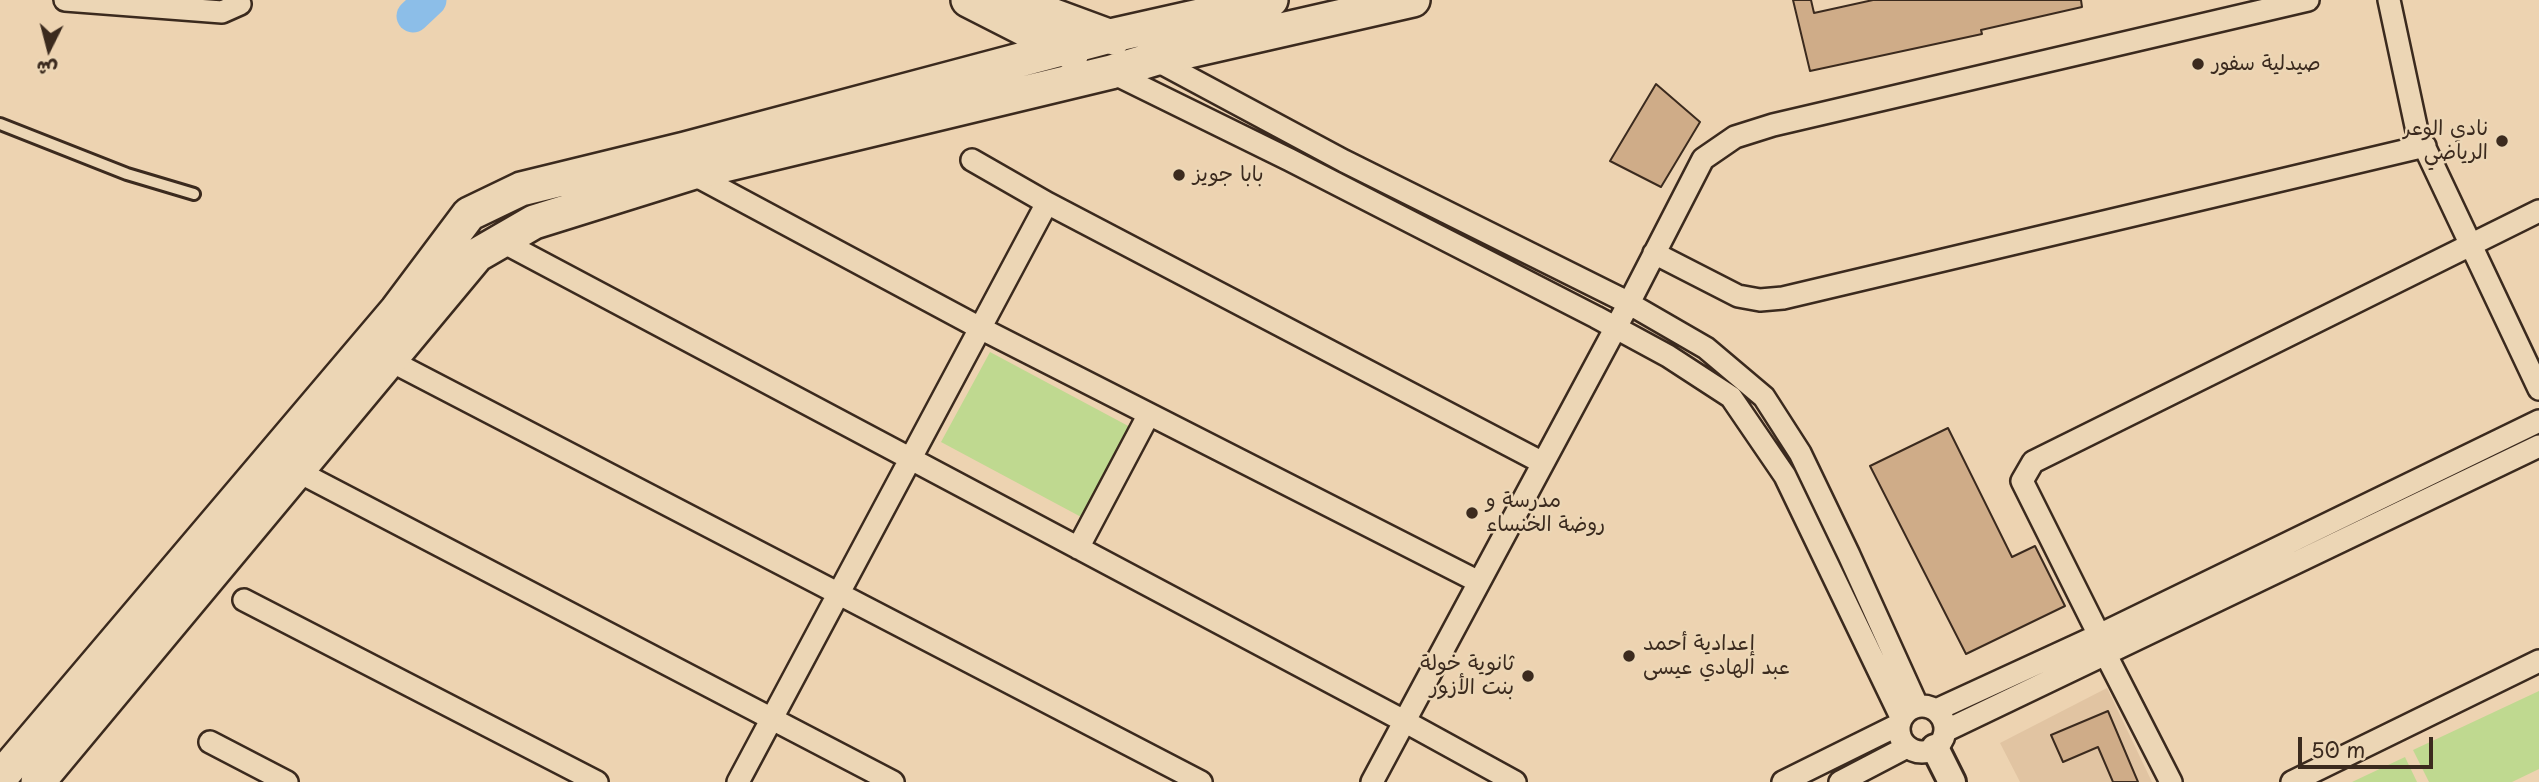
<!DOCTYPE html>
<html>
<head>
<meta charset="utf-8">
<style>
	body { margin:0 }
	#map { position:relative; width:2539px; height:782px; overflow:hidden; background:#edd3b1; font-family:"Playpen Sans","Playpen Sans Arabic",sans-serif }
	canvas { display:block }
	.north { position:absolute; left:14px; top:14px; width:70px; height:70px; -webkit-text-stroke:5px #ecd6b5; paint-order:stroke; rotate:186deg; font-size:19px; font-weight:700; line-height:28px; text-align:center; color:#3b2a1e }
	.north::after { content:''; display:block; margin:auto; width:24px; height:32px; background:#3b2a1e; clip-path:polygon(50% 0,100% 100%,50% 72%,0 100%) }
	.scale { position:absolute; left:2298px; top:737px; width:135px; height:32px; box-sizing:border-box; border:4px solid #3b2a1e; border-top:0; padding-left:9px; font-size:21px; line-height:24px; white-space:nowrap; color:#3b2a1e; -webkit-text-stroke:5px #ecd6b5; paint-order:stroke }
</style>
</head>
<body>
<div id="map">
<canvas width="2539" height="782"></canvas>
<div class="north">ش</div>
<div class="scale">50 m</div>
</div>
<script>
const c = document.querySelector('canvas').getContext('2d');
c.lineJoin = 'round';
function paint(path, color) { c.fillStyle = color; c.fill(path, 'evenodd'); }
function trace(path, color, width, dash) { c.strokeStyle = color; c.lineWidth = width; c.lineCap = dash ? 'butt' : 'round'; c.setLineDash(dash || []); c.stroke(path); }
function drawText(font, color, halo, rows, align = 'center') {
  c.font = font + ' "Playpen Sans","Playpen Sans Arabic",sans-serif'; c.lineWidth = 5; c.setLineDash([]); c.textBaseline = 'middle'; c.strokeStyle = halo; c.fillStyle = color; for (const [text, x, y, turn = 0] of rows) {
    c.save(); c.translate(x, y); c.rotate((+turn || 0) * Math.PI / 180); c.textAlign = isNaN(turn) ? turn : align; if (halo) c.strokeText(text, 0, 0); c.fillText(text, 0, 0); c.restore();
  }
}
const built = new Path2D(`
	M2107,688l45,94h-132l-20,-39z`);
const green = new Path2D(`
	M990,352l142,76 -49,90 -142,-76z
	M2539,691v78l-27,13h-83l-16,-32z
	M2405,757l12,25h-65z`);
const river = new Path2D(`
	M413,16l17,-16`);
const building = new Path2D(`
	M1793,0h18l3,13 59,-13h208l1,7 -101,23 1,4 -172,37z
	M1656,84l44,38 -39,65 -51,-26z
	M1948,428l64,129 23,-11 30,60 -99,48 -96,-188z
	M2108,711l30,71h-25l-15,-35 -35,15 -12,-27z`);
const service = new Path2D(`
	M0,124l127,50 67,20`);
const minor = new Path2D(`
	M65,0l157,12 18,-8
	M2389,0l28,131 122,258
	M1154,59l190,102 279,139 83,48 58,49 36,56 49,102 68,150
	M1111,72l179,88 306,157 72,39 63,41 54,79 116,241
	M972,160l75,43 496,260
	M691,173l289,155 499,254
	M501,241l903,480 111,61
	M1654,253l84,43 22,4 23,-2 642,-152
	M389,360l812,422
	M297,471l596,311
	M1078,548l71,-134
	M244,600l353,182
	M2099,635l-77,-154 11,-19 506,-251
	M2106,655l65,127
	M1899 729a23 23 0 1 1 46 0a23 23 0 1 1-46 0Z
	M1936,710l163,-75 440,-214
	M1945,731l594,-285
	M210,742l77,40
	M738,782l309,-579
	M1372,782l257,-479 74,-144 32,-22 38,-12 535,-125
	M1783,782l115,-57
	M1840,782l67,-35
	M2292,782l247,-121`);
const tertiary = new Path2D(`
	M1935,748l17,34`);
const primary = new Path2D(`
	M968,0l104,53
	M1021,0l28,14 65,24
	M0,778l397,-468 72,-96 52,-25 164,-40 425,-113 161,-36
	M38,782l439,-527 57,-33 157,-49 420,-101 43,-13 259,-59`);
const markers = [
	[2198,64,7,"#3b2a1e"],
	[2502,141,7,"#3b2a1e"],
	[1179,175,7,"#3b2a1e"],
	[1472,513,7,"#3b2a1e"],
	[1629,656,7,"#3b2a1e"],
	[1528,676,7,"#3b2a1e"]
];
const poiNames = [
	["صيدلية سفور",2212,64],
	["نادي الوعر",2488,129,"right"],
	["الرياضي",2488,153,"right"],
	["بابا جويز",1193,175],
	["مدرسة و",1486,501],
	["روضة الخنساء",1486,525],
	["إعدادية أحمد",1643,644],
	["عبد الهادي عيسى",1643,668],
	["ثانوية خولة",1514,664,"right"],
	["بنت الأزور",1514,688,"right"]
];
paint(built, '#e1c4a2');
paint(green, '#bfd990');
trace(river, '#8cbee8', 33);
paint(building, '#cfac88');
trace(building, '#3b2a1e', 2);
trace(service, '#3b2a1e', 16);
trace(minor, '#3b2a1e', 26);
trace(tertiary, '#3b2a1e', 32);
trace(primary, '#3b2a1e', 38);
trace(service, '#ecd6b5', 10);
trace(minor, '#ecd6b5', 21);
trace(tertiary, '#ecd6b5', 26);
trace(primary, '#ecd6b5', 33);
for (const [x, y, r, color] of markers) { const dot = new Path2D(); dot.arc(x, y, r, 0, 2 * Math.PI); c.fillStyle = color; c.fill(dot); trace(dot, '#ecd6b5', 2.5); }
drawText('21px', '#3b2a1e', '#ecd6b5', poiNames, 'left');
</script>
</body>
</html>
